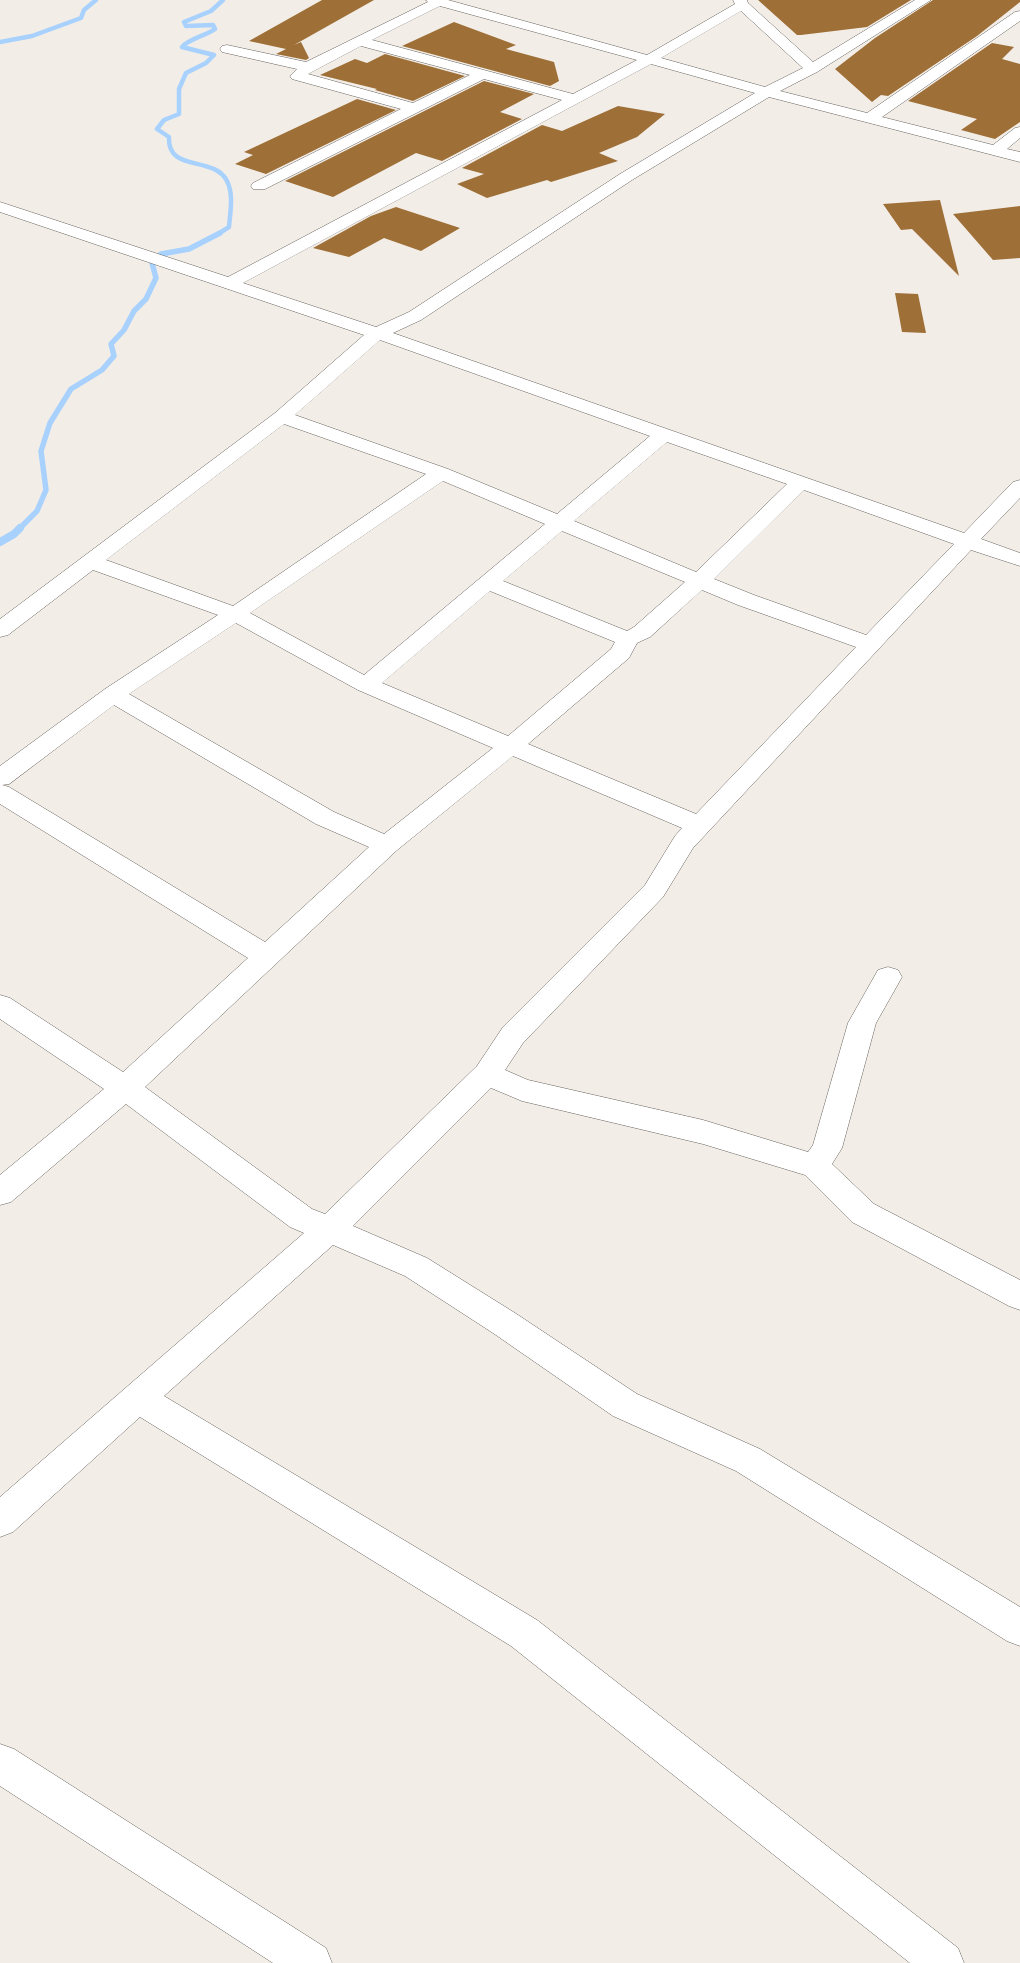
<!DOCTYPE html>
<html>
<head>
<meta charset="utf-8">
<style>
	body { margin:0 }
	canvas { display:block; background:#f2ede7 }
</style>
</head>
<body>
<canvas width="1020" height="1963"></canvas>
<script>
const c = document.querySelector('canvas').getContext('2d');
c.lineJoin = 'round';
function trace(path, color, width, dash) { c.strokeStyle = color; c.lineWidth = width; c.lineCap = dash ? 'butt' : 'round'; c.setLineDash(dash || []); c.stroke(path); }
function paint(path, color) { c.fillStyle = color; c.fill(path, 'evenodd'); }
const streamFar2 = new Path2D(`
	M0,42l32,-6 49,-18 3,-8 12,-10
	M218,234l11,-7c1,-14 5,-32 -2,-46 -13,-26 -60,-8 -58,-44l-12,-8 7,-9 15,-6v-25l7,-16 20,-10 8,-8 -32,-8c6,-8 23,-11 33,-18l-2,-4 -27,1 -2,-4 27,-11 12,-11`);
const streamFar1 = new Path2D(`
	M161,254l28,-5 31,-16
	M19,529l18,-18 9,-21 -5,-39 9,-28 21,-34 31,-19 12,-14 -3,-12 13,-14 10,-19 12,-12 10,-21 -4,-15`);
const stream = new Path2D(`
	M0,542l14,-8 6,-6`);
const building = new Path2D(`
	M322,0h52l-80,45 7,-3 8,16 -3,2 -30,-6 10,-5 -37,-8z
	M758,0h153l-44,27 -66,8h-4z
	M933,0h87v2l-43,34 -89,60 -7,-1 -9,7 -37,-33 40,-31z
	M454,22l62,23 -10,4 48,13 5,19 -9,5 -148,-40z
	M992,43l22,4 -12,12 18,5v58l-25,17 -34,-9 16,-11 -69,-18z
	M385,54l80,22 -52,25 -38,-11 2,-1 -57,-14 35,-16 12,4z
	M484,81l50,13 -34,18 22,7 -80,42 -26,-8 -83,44 -48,-16z
	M357,99l39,11 -130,64 -31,-10 18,-9 -9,-3z
	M618,106l47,8 -28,23 -38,16 19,8 -67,21 -4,-2 -60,18 -30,-14 27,-10 -22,-6 80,-43 20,6z
	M940,200l19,76 -47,-47 -11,1 -18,-26z
	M1020,206v52l-27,2 -40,-46z
	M396,207l64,21 -39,23 -37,-13 -35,19 -36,-9 58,-32z
	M895,293l23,1 8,39 -24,-1z`);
const minor = new Path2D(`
	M426,0h22l199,55 88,-51 -2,-4h14l1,3 65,59 102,-62h16l-114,72 -37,19 87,22 148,-101 5,-1v10l-138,96 111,28 22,-17 5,-1v11l-13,11 13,3v10l-251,-65 -137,83 -211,140 -28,13 571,200 49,-51 7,-2v18l-39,41 39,14v13l-49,-16 -278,298 -30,49 -140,146 -18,27 23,10 175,40 105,32 5,-7 35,-122 30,-53 10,-3 10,3 4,7 -26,46 -34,125 -10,16 42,40 146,76v30l-11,-4 -157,-84 -47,-47 -102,-31 -181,-43 -31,-13 -138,138 74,32 88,55 122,81 123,55 260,158v39l-13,-5 -271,-170 -123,-55 -120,-83 -88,-57 -72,-31 -169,151 373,224 421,328 6,15h-54l-399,-317 -371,-229 -127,115 -13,5v-40l304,-264 -14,-6 -164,-123 -115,98 -11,3v-30l104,-86 -104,-70v-24l10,3 113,74 125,-114 -248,-154v-38l105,-77 113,-74 -125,-45 -85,65 -8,2v-18l275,-206 89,-78 -364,-123v-10l228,75 334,-177 -78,-21 -219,110h-12l-2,-3 2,-3 148,-74 -109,-30 -2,-3 7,-7 -75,-17 -2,-3 2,-3 5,-1 79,17 122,-60zM440,6l197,54 -64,34 -201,-54zM741,11l62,57 -38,19 -104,-29zM361,46l109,29 -57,28 -105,-29zM651,64l104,29 -135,81 -211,138 -33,15 -133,-44zM380,340l270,96 -93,78 -109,-45 -153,-54zM284,424l142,50 -193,132 -127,-46zM667,442l120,42 -91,88 -122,-51zM443,481l102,43 -181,151 -114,-62zM804,490l150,54 -88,91 -112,-40 -40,-16zM562,531l123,51 -51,45 -7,4 -124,-50zM702,590l36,15 118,42 -160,167 -168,-70 101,-86 8,-15 13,-6zM490,591l125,51 -4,7 -103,87 -126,-53zM236,623l122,67 135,58 -109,86 -50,-22 -205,-118zM114,705l202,119 53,23 -104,95 -256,-155 -7,-2 7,-1zM513,756l169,72 -7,8 -30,49 -142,142 -26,39 -152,148 -13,-5 -167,-122 251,-236z
	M0,1744l14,5 312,199 6,15h-59l-273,-177z`);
trace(streamFar2, '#a8d2fd', 4.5);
trace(streamFar1, '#a8d2fd', 5.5);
trace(stream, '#a8d2fd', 8);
paint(building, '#9e6f37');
trace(minor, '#68635e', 1);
paint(minor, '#fff');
</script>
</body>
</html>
